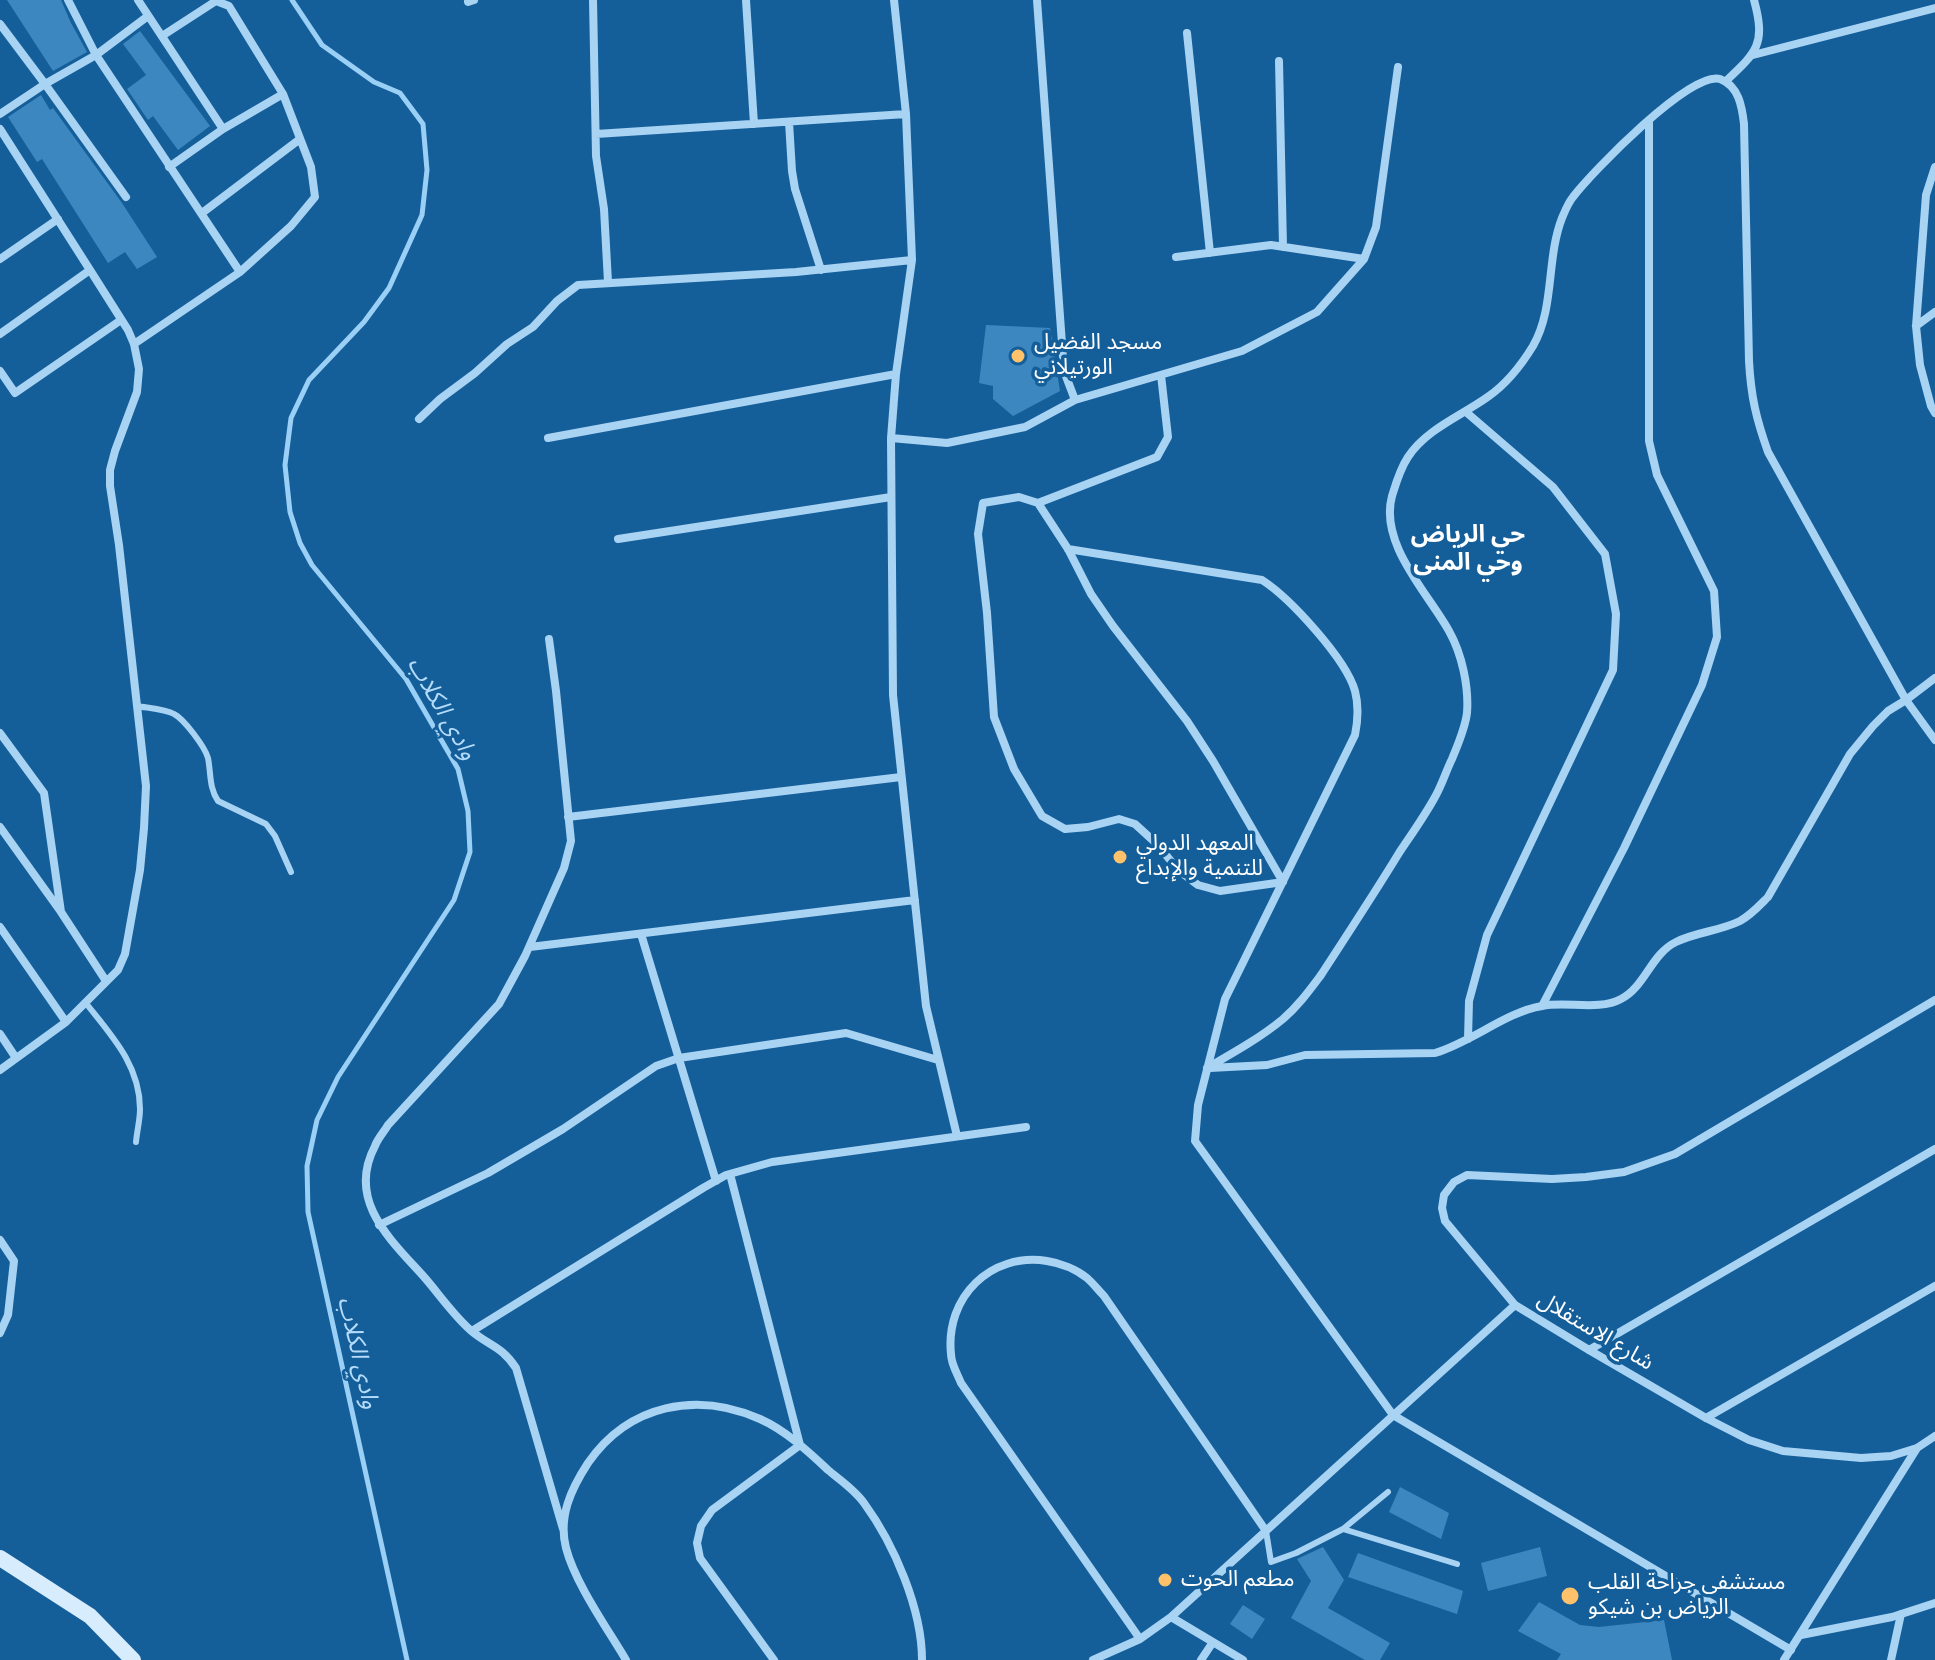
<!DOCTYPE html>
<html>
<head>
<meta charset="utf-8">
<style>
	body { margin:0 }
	canvas { display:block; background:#145e9a }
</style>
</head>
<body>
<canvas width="1935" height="1660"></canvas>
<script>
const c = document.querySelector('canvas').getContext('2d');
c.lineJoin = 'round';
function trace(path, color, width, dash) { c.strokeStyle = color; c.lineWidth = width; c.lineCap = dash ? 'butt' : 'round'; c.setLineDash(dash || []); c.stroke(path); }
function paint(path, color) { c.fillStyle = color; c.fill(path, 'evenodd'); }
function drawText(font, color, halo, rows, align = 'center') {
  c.font = font + ' Roboto,"Noto Sans Arabic",sans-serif'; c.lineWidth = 7; c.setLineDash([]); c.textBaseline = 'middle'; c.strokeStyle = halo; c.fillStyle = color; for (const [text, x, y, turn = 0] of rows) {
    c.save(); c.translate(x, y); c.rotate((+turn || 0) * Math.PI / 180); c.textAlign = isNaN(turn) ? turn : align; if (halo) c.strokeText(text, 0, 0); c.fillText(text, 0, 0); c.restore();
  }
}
const stream = new Path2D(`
	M292,0l30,45 52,37 26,11 23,31 4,46 -5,45 -33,73 -25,34 -55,58 -18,38 -6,47 5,47 10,31 12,22 94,114 52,90 10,42 2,41 -16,48 -116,177 -21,43 -10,46 1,46 99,448`);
const building = new Path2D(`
	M7,0h54l10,23 16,29 -34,19z
	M140,31l70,95 -32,24 -25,-34 -5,4 -21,-31 19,-14 -23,-31z
	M41,95l9,15 3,-2 69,95 35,54 -20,12 -12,-17 -17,11 -66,-104 -5,3 -29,-45z
	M986,325l64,3 10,63 -47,25 -20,-17v-13l-14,-3z
	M1400,1487l49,26 -8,26 -52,-27z
	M1323,1547l21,33 -16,28 62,35 -10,17h-15l-74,-42 20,-37 -14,-22z
	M1540,1547l7,29 -59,15 -7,-28z
	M1358,1553l105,38 -6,23 -109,-37z
	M1539,1602l41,23 19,2 65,-7 8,40h-115l4,-6 -43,-23z
	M1243,1605l22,14 -13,20 -22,-15z`);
const service = new Path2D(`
	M137,706c10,2 28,3 37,8 10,5 31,33 34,44 3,15 1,30 10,43l48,23 9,12 16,36
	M85,1002c26,33 55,63 55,107 0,11 -3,22 -4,33
	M1343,1529l45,-37
	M1266,1531l5,31 25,-9 47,-24 114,35`);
const minor = new Path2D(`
	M68,0l28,55 144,217
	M138,0l85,129
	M593,0l3,156 8,53 4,73
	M746,0l8,124
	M894,0l12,114 6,146 -16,114 -5,64 2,257 33,311 31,130
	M1037,0l27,371 11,29
	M468,2l6,-2
	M0,24l45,60 81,113
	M1187,33l23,220
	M1753,55l182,-47
	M1279,61l4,186
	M1726,81c31,-29 40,-37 28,-81
	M0,114l45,-30 51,-29 52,-39
	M789,122l3,49 3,18 26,81
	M0,129l90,141 38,60 6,14 5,25 -2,23 -22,59 -5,19v16l9,59 27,241 -2,42 -4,42 -15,84 -7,16 -52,52 -66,48
	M596,134l310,-20
	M169,167l54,-38 60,-35
	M1935,167l-9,28 -10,131 4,39 11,41 4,7
	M202,213l98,-74
	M1176,257l95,-12 93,14
	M0,259l58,-40
	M1916,326l19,-14
	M0,334l90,-64
	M134,344l106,-72 51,-46 24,-29 -4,-30 -28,-73 -54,-88 -13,-5 -54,35
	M0,371l15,22 106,-73
	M1466,412l87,75 52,67 11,60 -3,56 -126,265 -18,66 -1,38
	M419,419l21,-20 35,-26 32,-29 26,-17 24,-26 21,-16 218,-13 116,-12
	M548,438l348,-64
	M891,438l56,5 78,-16 50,-27 167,-49 75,-39 47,-53 12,-32 22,-160
	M1019,497l19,6 30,46 23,45 22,32 74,95 26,40 70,121 -63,9 -22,-6 -20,-15 -20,-25 -23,-21 -16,-5 -31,8 -23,2 -23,-13 -28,-47 -20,-52 -7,-104 -9,-79 5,-31z
	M1038,503l119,-46 11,-20 -7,-62
	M618,539l273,-42
	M1068,549l194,31c28,18 84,79 93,111 4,15 3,29 0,44l-130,264 -27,106 -3,36 198,274 398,235
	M549,639l7,52 15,150 -7,27 -39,88 -26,48 -111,121c-4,7 -10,13 -13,21 -29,55 16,94 50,132 14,16 32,42 49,55 18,14 28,14 42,35l47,161
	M0,733l44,60 17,119
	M568,817l333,-40
	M0,827l61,85 45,69
	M0,927l66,95
	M641,934l75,247
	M530,947l385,-47
	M1935,1000l-260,154 -51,18 -38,5 -34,2 -85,-4 -13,7 -10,13 -2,13 3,13 70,84 74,45 117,68 43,22 34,11 78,7 30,-2 26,-8 18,-12
	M1542,1006l82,-158 78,-163 15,-48 -3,-46 -57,-116 -8,-34v-321
	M0,1034l16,24
	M1207,1068c26,-15 53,-30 76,-49 15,-13 26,-28 38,-44 26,-40 53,-81 78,-122 12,-18 25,-36 36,-56 7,-12 11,-26 17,-38 6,-15 13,-30 15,-46 2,-26 -5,-59 -18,-82 -21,-38 -70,-87 -57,-135 4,-13 8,-27 16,-39 18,-28 55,-42 81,-61 17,-12 33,-32 44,-50 22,-38 13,-87 29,-128 3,-7 6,-15 11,-21 19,-25 118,-127 147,-118 19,7 22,28 24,45l5,237c2,36 7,57 19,91l138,248 29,40
	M1210,1068l57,-3 38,-10 130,-2c37,-11 71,-41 107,-47 24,-5 57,5 79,-7 24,-12 30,-45 55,-57 20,-10 44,-11 64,-21 11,-6 19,-15 28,-24l82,-143 23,-28 15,-15 18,-11 29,-22
	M730,1174l70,271 -88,65 -11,16 -4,17 3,15 74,102
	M379,1225l109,-52 75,-44 93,-63 23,-8 167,-25 92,27
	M0,1240l14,21 -6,54 -8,18
	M472,1331l231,-143 23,-13 46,-13 254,-35
	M1589,1350l346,-201
	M1706,1418l229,-132
	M1171,1617l72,43
	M1801,1635l91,-18 43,-14
	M1140,1639l-179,-256c-4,-10 -10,-19 -10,-29 -6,-57 40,-102 96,-93 13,2 29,8 40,17 6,5 11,12 17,18l162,235
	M626,1660c-19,-32 -51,-77 -60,-112 -8,-31 5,-59 22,-85 41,-59 109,-72 172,-44 25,11 49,33 68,51 12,10 27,20 36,33 30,41 58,106 58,157
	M1093,1660l47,-21 31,-22 344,-312
	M1201,1660l12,-18
	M1784,1660l133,-212
	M1891,1660l10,-46`);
const secondary = new Path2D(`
	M0,1558l90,58 43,44`);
const markers = [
	[1018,356,8,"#ffc26a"],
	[1120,857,8,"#ffc26a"],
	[1165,1580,8,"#ffc26a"],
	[1570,1596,10,"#ffc26a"]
];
const poiNames = [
	["مسجد الفضيل",1034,343],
	["الورتيلاني",1034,368],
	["المعهد الدولي",1136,844],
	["للتنمية والإبداع",1136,869],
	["مطعم الحوت",1181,1580],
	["مستشفى جراحة القلب",1588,1583],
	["الرياض بن شيكو",1588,1608]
];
const streetNames = [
	["شارع الاستقلال",1595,1332,31]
];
const neighbourhoodNames = [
	["حي الرياض",1468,536],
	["وحي المنى",1468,564]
];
const waterNames = [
	["وادي الكلاب",441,709,60],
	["وادي الكلاب",357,1353,77]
];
trace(stream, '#9acff6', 5);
paint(building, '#3d87c1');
trace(service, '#a8d3f3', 6);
trace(minor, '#a8d3f3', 8);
trace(secondary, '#d7ecfd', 16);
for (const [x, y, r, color] of markers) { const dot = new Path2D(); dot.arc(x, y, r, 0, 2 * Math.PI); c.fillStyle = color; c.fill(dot); trace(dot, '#145e9a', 3); }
drawText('22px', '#fff', '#145e9a', poiNames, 'left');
drawText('22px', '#fff', '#145e9a', streetNames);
drawText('bold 24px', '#fff', '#145e9a', neighbourhoodNames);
drawText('italic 24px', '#b4dcfa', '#145e9a', waterNames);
</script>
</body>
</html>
